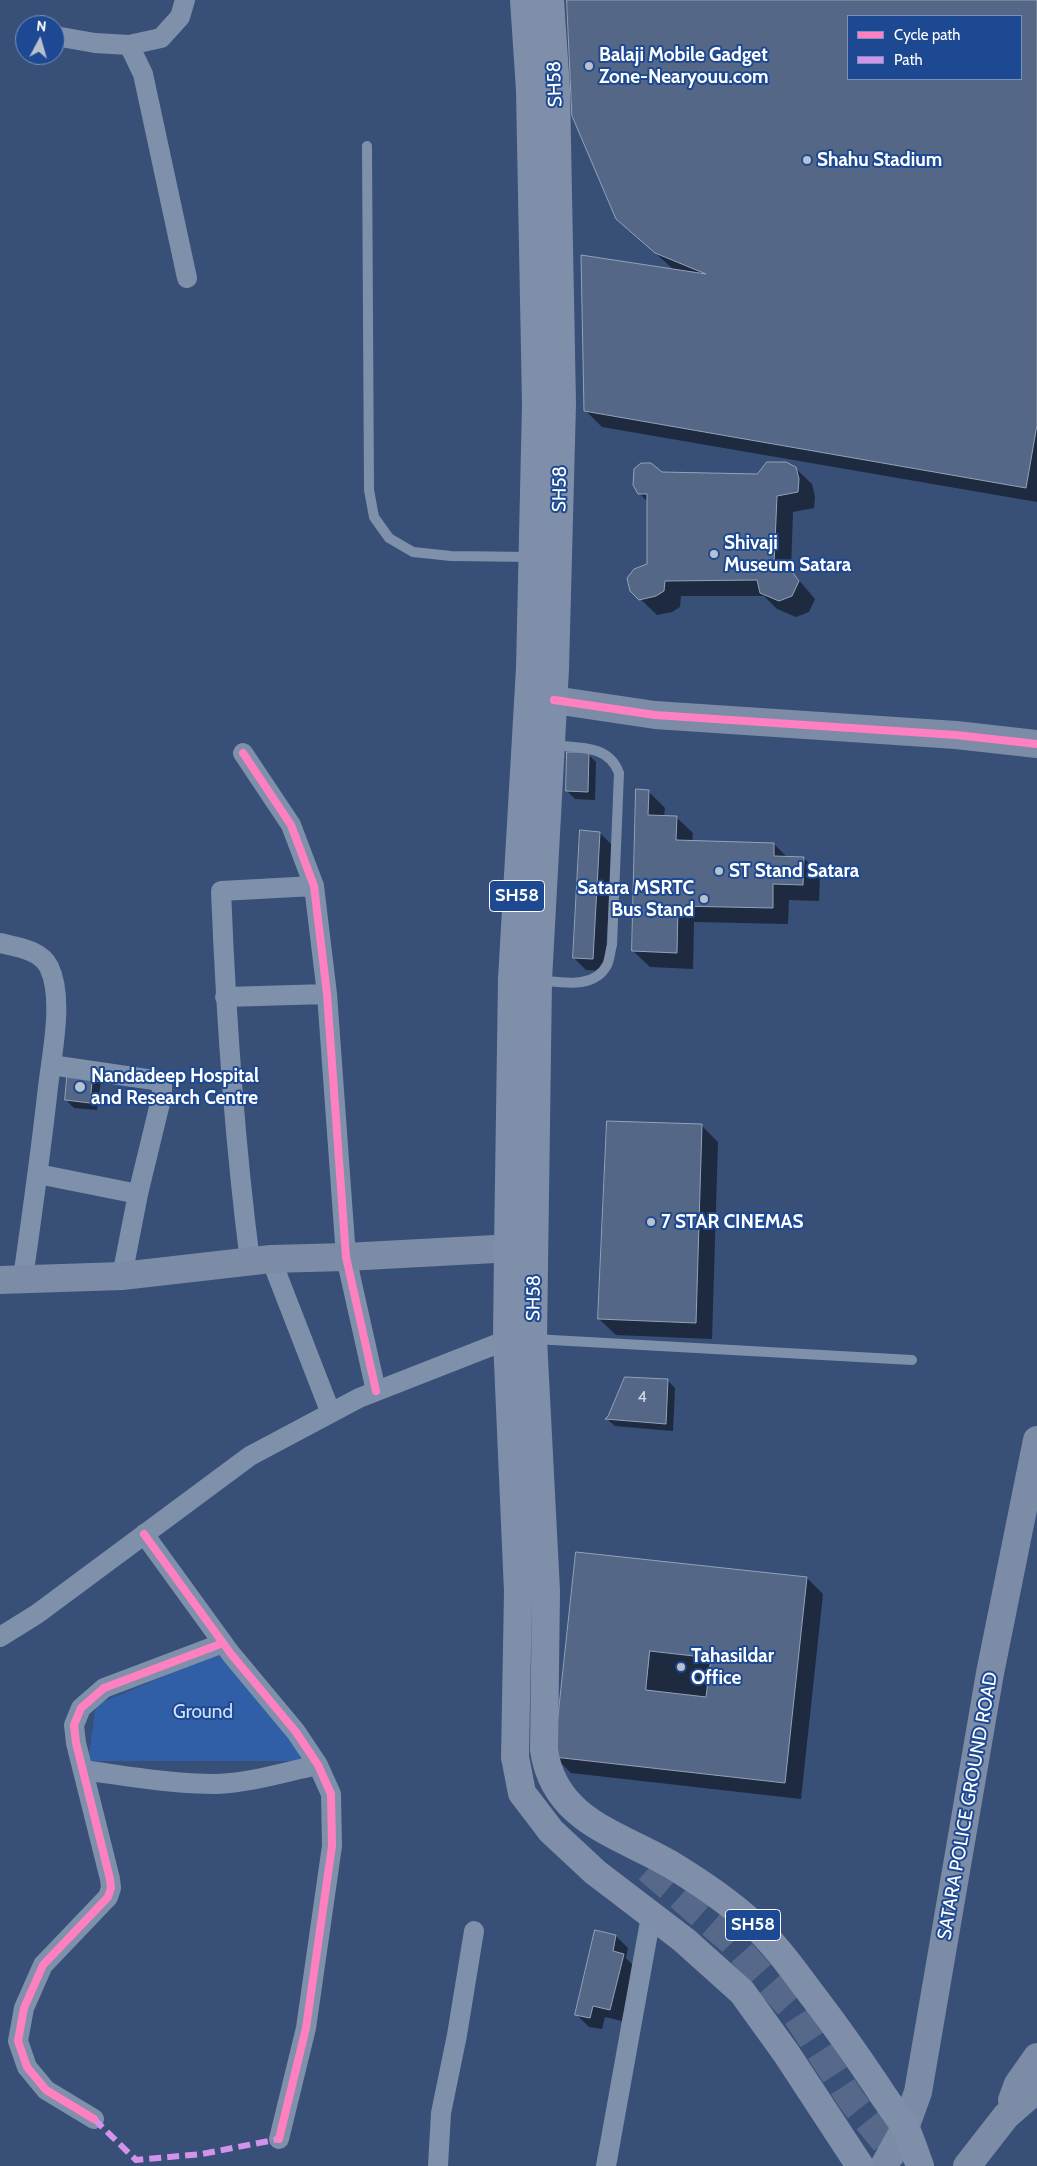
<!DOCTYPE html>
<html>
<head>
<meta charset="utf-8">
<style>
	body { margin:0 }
	#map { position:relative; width:1037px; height:2166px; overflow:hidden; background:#384f77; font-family:Cabin,sans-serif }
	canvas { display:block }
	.legend { position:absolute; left:847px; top:15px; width:175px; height:65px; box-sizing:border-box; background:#1d4992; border:1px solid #7792be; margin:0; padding:6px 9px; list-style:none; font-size:15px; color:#fff }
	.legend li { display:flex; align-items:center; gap:10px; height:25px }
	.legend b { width:25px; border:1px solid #7792be }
	.north { position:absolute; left:15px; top:15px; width:50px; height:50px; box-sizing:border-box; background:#1d4992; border:1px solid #7792be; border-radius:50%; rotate:6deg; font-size:14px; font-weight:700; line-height:20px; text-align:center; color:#fff }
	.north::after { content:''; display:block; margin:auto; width:18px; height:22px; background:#b9c1cf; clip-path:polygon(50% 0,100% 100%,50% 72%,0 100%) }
</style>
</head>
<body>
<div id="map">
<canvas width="1037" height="2166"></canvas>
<ul class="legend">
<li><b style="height:6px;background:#ff80c0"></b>Cycle path</li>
<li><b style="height:6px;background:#d193ec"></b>Path</li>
</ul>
<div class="north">N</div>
</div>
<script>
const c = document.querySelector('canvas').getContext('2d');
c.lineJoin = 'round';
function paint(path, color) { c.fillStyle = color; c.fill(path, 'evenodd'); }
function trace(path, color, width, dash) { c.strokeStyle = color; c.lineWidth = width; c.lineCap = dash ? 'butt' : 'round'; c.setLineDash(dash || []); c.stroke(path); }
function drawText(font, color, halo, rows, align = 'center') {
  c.font = font + ' Cabin,sans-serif'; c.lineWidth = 4; c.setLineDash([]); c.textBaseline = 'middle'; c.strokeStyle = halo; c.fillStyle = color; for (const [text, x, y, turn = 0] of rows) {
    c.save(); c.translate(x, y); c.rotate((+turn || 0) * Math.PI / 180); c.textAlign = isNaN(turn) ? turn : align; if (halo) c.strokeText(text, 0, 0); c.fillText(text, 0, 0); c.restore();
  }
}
const green = new Path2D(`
	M218,1653l90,108h-220l8,-56z`);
const shadow = new Path2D(`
	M569,0h468v502l-435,-75 -17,-17 89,-140 -57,-52zM848,16h173v63h-173z
	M795,468l17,16 3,13 -1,11 -21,4 -2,59 24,28 -6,13 -13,5 -19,-8 -13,-13h-83l-1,11 -8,5 -15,3 -26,-25 17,-25v-63l-9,-9 23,-20 96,2z
	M588,754l8,8 -1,38 -20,-1 -8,-8z
	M648,791l17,17 -1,9h12l17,16 -1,9 82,2 14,14h16l16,17 -1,26 -30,-1 -1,24 -94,-2 -1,47 -43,-2 -17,-16z
	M600,833l12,12 -7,126 -19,-1 -12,-12z
	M69,1070l32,11 -4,29 -23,-2 -8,-8z
	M702,1126l16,16 -6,197 -96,-4 -17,-16z
	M667,1380l8,8 -2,43 -58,-5 -8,-7z
	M578,1553l229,25 16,16 -22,205 -230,-26 -16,-16z
	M616,1936l12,12 -2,10 9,9 -13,54 -17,-4 -3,12 -13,-2 -13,-13z`);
const building = new Path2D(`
	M567,0h470v425l-11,63 -442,-77 -3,-156 125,19 -51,-21 -39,-34 -44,-103zM848,16h173v63h-173z
	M767,462h19l10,5 3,12 -1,13 -21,4 -3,69 15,2 10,14 -7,15 -13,5 -19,-8 -3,-13 -92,1 -1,10 -8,5 -17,4 -9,-9 -3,-13 7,-9 13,-5v-70h-9l-5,-9 1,-16 7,-6h10l11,9 95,2z
	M567,752h22l-1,40 -22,-1z
	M636,789l13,1 -1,25 29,1 -1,24 98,3v13l30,1 -1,28 -30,-1v24l-95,-2 -1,47 -45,-2z
	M580,830l20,2 -7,127 -20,-1z
	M68,1068l25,4 -3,31 -25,-3z
	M607,1121l95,3 -6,199 -98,-4z
	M625,1377l43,2 -2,45 -61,-5 3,-3z
	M576,1552l231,25 -22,206 -231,-26z
	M650,1651l61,7 -5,39 -60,-7z
	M595,1930l21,5 -3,16 11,3 -14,56 -17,-4 -3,12 -15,-3z`);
const primaryTunnel = new Path2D(`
	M648,1869l83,72 62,69 59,91 33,41 13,24`);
const lane = new Path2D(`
	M367,146l2,344 5,27 15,21 24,14 38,4 81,1
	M538,980c23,2 56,10 69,-15 3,-6 3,-14 5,-20l7,-172c-10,-29 -42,-25 -67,-28
	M534,1339l378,21`);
const street = new Path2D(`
	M55,36l40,7 34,2 32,-7 19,-21 5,-17
	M129,45l14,29 44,204
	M243,753l48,72 23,61 13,108 19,263 30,134
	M0,943c17,4 41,7 49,24 15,31 3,86 -1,120 -7,64 -16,128 -25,191
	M225,997l102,-3
	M51,1065l103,15 8,5v10l-24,99 -16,82
	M38,1174l100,20
	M271,1259l59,152
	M250,1261c-16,-123 -24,-246 -29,-370l93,-5
	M144,1534l87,120 65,78 22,33 13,29 1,52 -26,182 -27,111
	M0,1637l37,-23 213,-158 109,-58 148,-58 12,-1
	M83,1770c44,6 89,14 133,14 34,-1 69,-12 102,-19
	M94,2119l-48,-29 -19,-23 -9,-26 6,-33 19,-43 65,-68 3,-9 -1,-9 -34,-136 -2,-18 7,-17 23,-20 119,-45
	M438,2166l3,-53 16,-78 17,-104
	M606,2166l45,-250`);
const secondary = new Path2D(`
	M554,700l101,15 301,20 81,9
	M0,1280l122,-4 149,-17 75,-2 186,-10
	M1012,2100l6,-16 19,-27
	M884,2166l21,-38 13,-36 72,-419 47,-233
	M967,2166l39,-50 24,-21 7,-9`);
const primary = new Path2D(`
	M524,0l6,90 6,314 -6,264 -18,311 -4,269 -1,92 11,252 -3,165 7,36 29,38 44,41 89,68 58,52 44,61 74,113
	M550,0l6,89 6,315 -7,265 -17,311 -5,359 13,252 -2,159c10,70 74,84 126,114 28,17 58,37 83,60 24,22 43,50 63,76 22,29 43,59 63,89 8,13 18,25 26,38 6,12 10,26 15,39`);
const quiet = new Path2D(`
	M94,2119l42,41 66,-6 77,-15`);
const cycleway = new Path2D(`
	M554,700l101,15 301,20 81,9
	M243,753l48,72 23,61 13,108 19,263 30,134
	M144,1534l87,120 65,78 22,33 13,29 1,52 -26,182 -27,111
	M94,2119l-48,-29 -19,-23 -9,-26 6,-33 19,-43 65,-68 3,-9 -1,-9 -34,-136 -2,-18 7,-17 23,-20 119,-45`);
const markers = [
	[589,66,5,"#b9c1cf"],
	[807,160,5,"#b9c1cf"],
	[714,554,5,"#b9c1cf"],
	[719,871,5,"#b9c1cf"],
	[704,899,5,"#b9c1cf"],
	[80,1087,6,"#b9c1cf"],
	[651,1222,5,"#b9c1cf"],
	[681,1667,5,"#b9c1cf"]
];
const numberNames = [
	["4",642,1397]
];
const shields = [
	[517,896,55],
	[753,1925,55]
];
const shieldNames = [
	["SH58",517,896],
	["SH58",753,1925]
];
const poiNames = [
	["Balaji Mobile Gadget",599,55],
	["Zone-Nearyouu.com",599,77],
	["Shahu Stadium",817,160],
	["Shivaji",724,543],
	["Museum Satara",724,565],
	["ST Stand Satara",729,871],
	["Satara MSRTC",694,888,"right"],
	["Bus Stand",694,910,"right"],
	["Nandadeep Hospital",91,1076],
	["and Research Centre",91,1098],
	["7 STAR CINEMAS",661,1222],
	["Tahasildar",691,1656],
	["Office",691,1678]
];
const streetNames = [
	["SH58",555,84,-92],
	["SH58",560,489,-89],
	["SH58",534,1298,-89],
	["SATARA POLICE GROUND ROAD",968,1806,-80]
];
const parkNames = [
	["Ground",203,1712]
];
paint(green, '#315fa7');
paint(shadow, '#0007');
paint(building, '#546786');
trace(building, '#94a2b8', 1);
trace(primaryTunnel, '#56698b', 28, [28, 14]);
trace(lane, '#7f90aa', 10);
trace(street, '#7f90aa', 20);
trace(secondary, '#7c8ba6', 28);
trace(primary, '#7f8fa9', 28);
trace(quiet, '#d193ec', 6, [12, 6]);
trace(cycleway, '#ff80c0', 8);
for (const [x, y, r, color] of markers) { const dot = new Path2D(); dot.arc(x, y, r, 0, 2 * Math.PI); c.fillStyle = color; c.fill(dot); trace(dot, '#1d4992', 2); }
drawText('16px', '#d4d9e1', null, numberNames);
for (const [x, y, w] of shields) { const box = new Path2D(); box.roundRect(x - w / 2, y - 15.5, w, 31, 4); c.fillStyle = '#1d4992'; c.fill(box); trace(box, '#fff', 1); }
drawText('bold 18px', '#fff', null, shieldNames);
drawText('bold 19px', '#fff', '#1d4992', poiNames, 'left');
drawText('19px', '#fff', '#1d4992', streetNames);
drawText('19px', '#d3e3fa', '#1d4992', parkNames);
</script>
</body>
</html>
